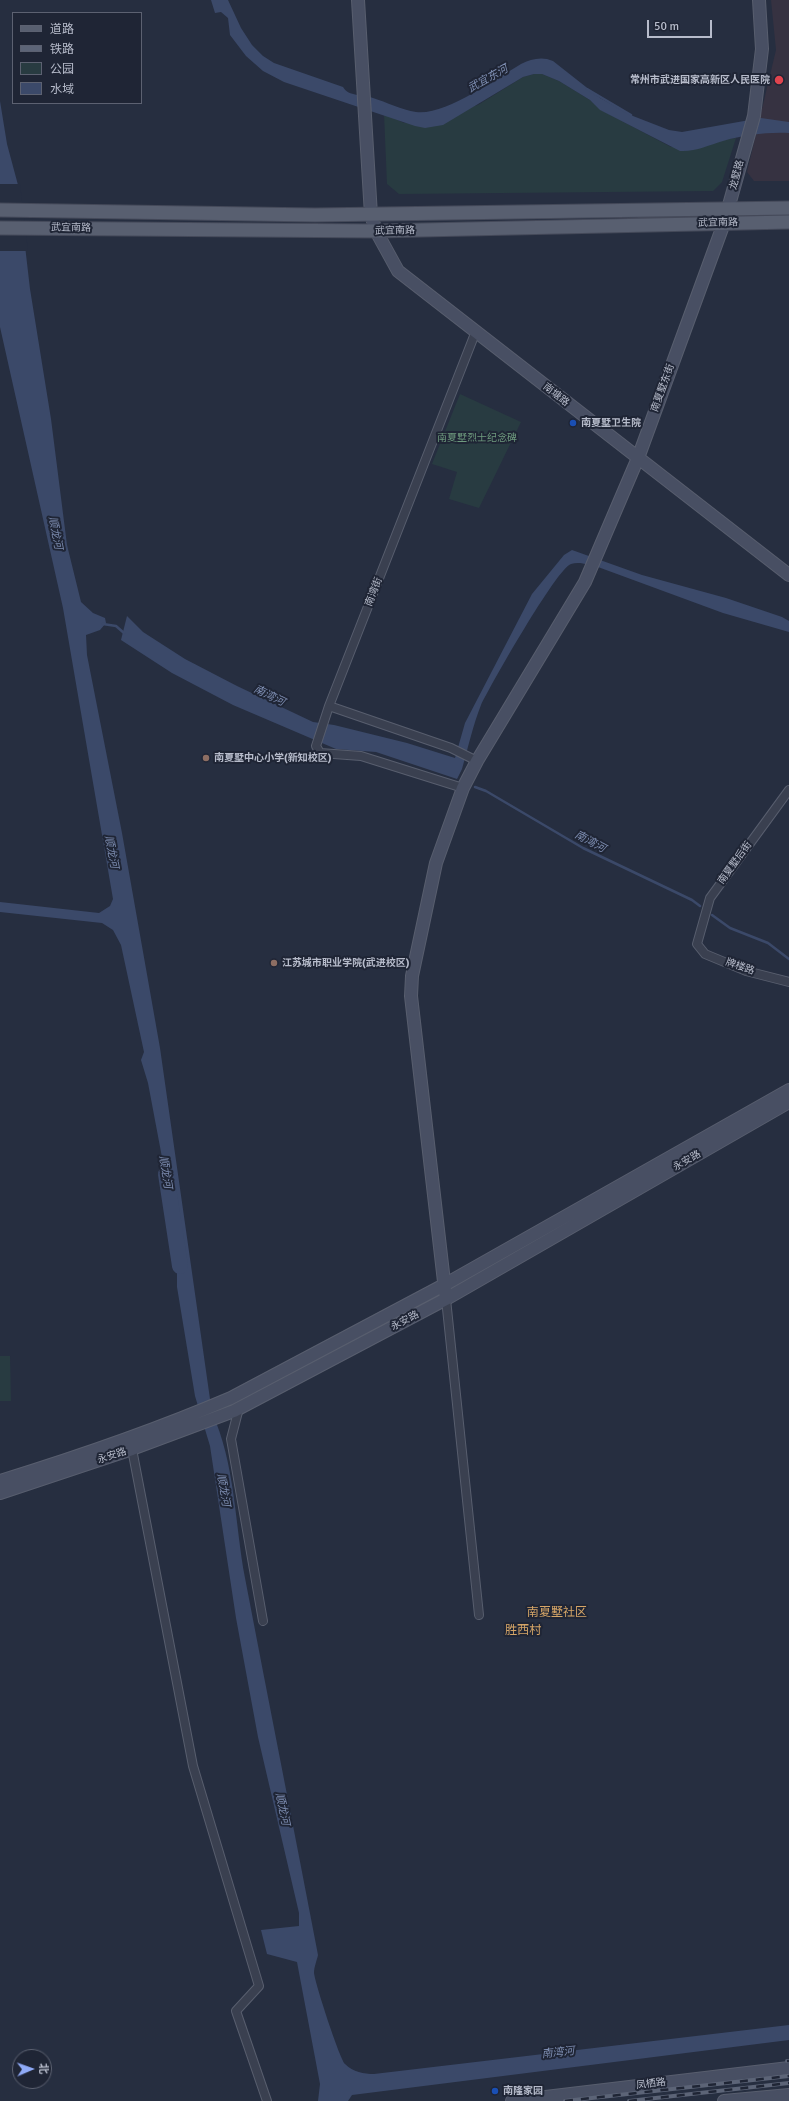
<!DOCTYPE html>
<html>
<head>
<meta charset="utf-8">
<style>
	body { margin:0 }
	#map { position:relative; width:789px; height:2101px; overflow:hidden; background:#262e40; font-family:Signika,"Noto Sans SC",sans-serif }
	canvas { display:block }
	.legend { position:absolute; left:12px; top:12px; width:130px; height:92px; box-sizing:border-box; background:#1f2535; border:1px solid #5c6171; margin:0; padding:5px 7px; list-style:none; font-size:12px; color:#b7bccb }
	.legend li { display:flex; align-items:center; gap:8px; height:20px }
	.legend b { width:20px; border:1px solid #5c6171 }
	.north { position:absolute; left:12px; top:2049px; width:40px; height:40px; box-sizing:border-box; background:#1f2535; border:1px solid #5c6171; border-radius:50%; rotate:88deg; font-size:11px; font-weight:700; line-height:16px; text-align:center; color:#b7bccb }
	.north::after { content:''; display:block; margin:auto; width:14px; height:18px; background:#8faaf7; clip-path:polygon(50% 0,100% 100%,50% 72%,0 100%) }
	.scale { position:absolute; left:647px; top:20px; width:65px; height:18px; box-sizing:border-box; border:2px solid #b7bccb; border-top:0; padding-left:5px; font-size:12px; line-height:14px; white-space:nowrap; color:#b7bccb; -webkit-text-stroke:3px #1f2535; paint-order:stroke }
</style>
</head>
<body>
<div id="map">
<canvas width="789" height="2101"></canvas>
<ul class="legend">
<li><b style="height:5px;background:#585f70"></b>道路</li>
<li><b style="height:5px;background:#5c6477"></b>铁路</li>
<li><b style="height:11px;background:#283b41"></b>公园</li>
<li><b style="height:11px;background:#3b4969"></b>水域</li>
</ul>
<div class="north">北</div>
<div class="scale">50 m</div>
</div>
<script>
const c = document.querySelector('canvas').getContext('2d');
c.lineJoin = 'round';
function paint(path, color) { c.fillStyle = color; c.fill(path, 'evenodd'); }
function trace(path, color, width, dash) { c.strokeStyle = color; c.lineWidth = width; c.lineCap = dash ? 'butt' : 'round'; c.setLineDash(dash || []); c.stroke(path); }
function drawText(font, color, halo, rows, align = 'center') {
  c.font = font + ' Signika,"Noto Sans SC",sans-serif'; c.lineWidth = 4; c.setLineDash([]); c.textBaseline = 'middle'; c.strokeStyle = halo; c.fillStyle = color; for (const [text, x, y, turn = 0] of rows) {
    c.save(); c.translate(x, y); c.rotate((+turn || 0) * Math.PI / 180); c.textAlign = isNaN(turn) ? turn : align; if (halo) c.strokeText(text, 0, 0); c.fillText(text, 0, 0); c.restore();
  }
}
const medical = new Path2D(`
	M771,0h18v181h-35l-7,-9 29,-122z`);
const green = new Path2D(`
	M534,74h8l17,7 31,19 11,10 70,37 65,-9 -14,44 -9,9 -314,3 -12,-10 -3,-70 20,9 74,-18 45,-28z
	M460,394l61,28 -42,86 -30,-9 8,-27 -25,-8z
	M0,1356h10l1,45h-11z`);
const water = new Path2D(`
	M211,0h17l13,28 11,17 11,11 11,7 69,24c6,10 19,7 30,11 13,4 29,12 43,14 29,4 79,-33 105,-48 10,-5 21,-8 32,-3l47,37 33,18 36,14 13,2 79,-14 28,4v11c-22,-1 -45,2 -66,8 -14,4 -28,11 -43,10l-80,-41 -10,-10 -31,-19 -17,-7h-8l-11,3 -80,48 -18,3 -10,-2 -131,-44 -21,-11 -17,-15 -16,-21 -2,-17 -7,-6 -6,1z
	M0,101l7,43 11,41 12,104 21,130 16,126 14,57 12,11 12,5 1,5 -6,7 -14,5 1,20 35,178 38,215 52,365c23,49 23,112 33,165 24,126 49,251 73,377 -1,5 -4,12 -4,18 1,10 25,84 31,91 8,8 19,10 29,10l415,-49v15l-437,55 -4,6h-30l2,-17 -23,-122 -30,-8 -6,-24 38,-4v-13l-41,-176 -22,-119 -26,-172 -15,-50 -18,-109v-50l-29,-154 -7,-23 3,-8 -23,-107 -8,-15 -11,-7 -102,-11v-10l99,11 11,-7 3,-7 -50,-291 -63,-281z
	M572,550l70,25 84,23 56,19 7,4v11l-66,-19 -125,-46c-8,-2 -19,-6 -27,-3 -14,4 -81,122 -90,141 -8,20 -13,43 -19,64l-5,10 -81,-27 -40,-3 -103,-44 -61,-32 -51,-33 6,-24 16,16 42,27 52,27 76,36 21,3 73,18 48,15 10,-35 67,-129 32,-39z`);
const pier = new Path2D(`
	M0,184h20l8,67h-28z`);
const stream = new Path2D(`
	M587,89l44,26
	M103,624l13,2 8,7
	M475,787l11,4 97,57 109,52 8,6
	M712,915l18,13 38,15 21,16`);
const river = new Path2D(`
	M166,1174l14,92`);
const street = new Path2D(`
	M476,331l-147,375 122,42 26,13
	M329,706l-13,40 4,7 41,3 102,32
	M789,790l-79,108 -13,46 8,10 41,17 43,11
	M446,1299l33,316
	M239,1408l-8,31 32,182
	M132,1449l61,317 66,220 -23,25 31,90`);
const secondary = new Path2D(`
	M358,0l13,215 5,16 22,40 391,304
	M446,1299l-35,-303 1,-20 24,-113 27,-75 14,-27 108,-179 53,-124 86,-235 30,-107 8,-67 -3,-49
	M0,1481c78,-24 156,-51 231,-83l213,-113 345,-195
	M0,1493l132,-44 102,-38 212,-112 343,-197
	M512,2101l277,-33
	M724,2101l65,-6`);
const primary = new Path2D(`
	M0,210l315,5 474,-7
	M0,228l376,3 413,-9`);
const rail = new Path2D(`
	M787,2061h2
	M565,2101l224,-25
	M629,2101l160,-18`);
const markers = [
	[779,80,5,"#e0444e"],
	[573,423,4,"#1a4fb4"],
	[206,758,4,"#8d6e63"],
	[274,963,4,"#8d6e63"],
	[495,2091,4,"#1a4fb4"]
];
const poiNames = [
	["常州市武进国家高新区人民医院",770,80,"right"],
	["南夏墅卫生院",581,423],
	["南夏墅中心小学(新知校区)",214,758],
	["江苏城市职业学院(武进校区)",282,963],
	["南隆家园",503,2091]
];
const streetNames = [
	["龙墅路",737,175,-75],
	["武宜南路",718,223,-1],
	["武宜南路",71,228,1],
	["武宜南路",395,231,-1],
	["南夏墅东街",663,388,-70],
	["南塘路",556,395,38],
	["南湾街",374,592,-69],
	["南夏墅后街",735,863,-54],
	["牌楼路",740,967,19],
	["永安路",687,1161,-30],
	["永安路",405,1321,-28],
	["永安路",112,1456,-18],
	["凤栖路",651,2084,-7]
];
const parkNames = [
	["南夏墅烈士纪念碑",477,438]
];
const waterNames = [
	["武宜东河",488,79,-29],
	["顺龙河",55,533,79],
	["南湾河",269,696,26],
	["南湾河",590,842,28],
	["顺龙河",111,852,79],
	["顺龙河",165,1172,81],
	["顺龙河",223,1490,80],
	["顺龙河",282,1809,78],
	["南湾河",558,2053,-6]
];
const quarterNames = [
	["南夏墅社区",557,1613],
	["胜西村",523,1631]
];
paint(medical, '#363241');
paint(green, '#283b41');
paint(water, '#3b4969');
paint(pier, '#262e40');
trace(stream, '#3b4969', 2.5);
trace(river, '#3b4969', 16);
trace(street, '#585e6e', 10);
trace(secondary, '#585e6e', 14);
trace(primary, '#444959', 15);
trace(street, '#3a4050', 8);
trace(secondary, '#484f63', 12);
trace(primary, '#585f70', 13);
trace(rail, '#5c6477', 4);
trace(rail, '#1f2535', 2.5, [8]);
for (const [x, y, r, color] of markers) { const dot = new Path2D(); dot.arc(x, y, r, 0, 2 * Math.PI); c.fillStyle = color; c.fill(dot); trace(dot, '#1f2535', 1.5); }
drawText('bold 10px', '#b7bccb', '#1f2535', poiNames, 'left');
drawText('10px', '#b7bccb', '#1f2535', streetNames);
drawText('10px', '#6e9b7e', '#1f2535', parkNames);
drawText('italic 11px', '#7e8eb2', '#1f2535', waterNames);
drawText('12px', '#d5a567', '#1f2535', quarterNames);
</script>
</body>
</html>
